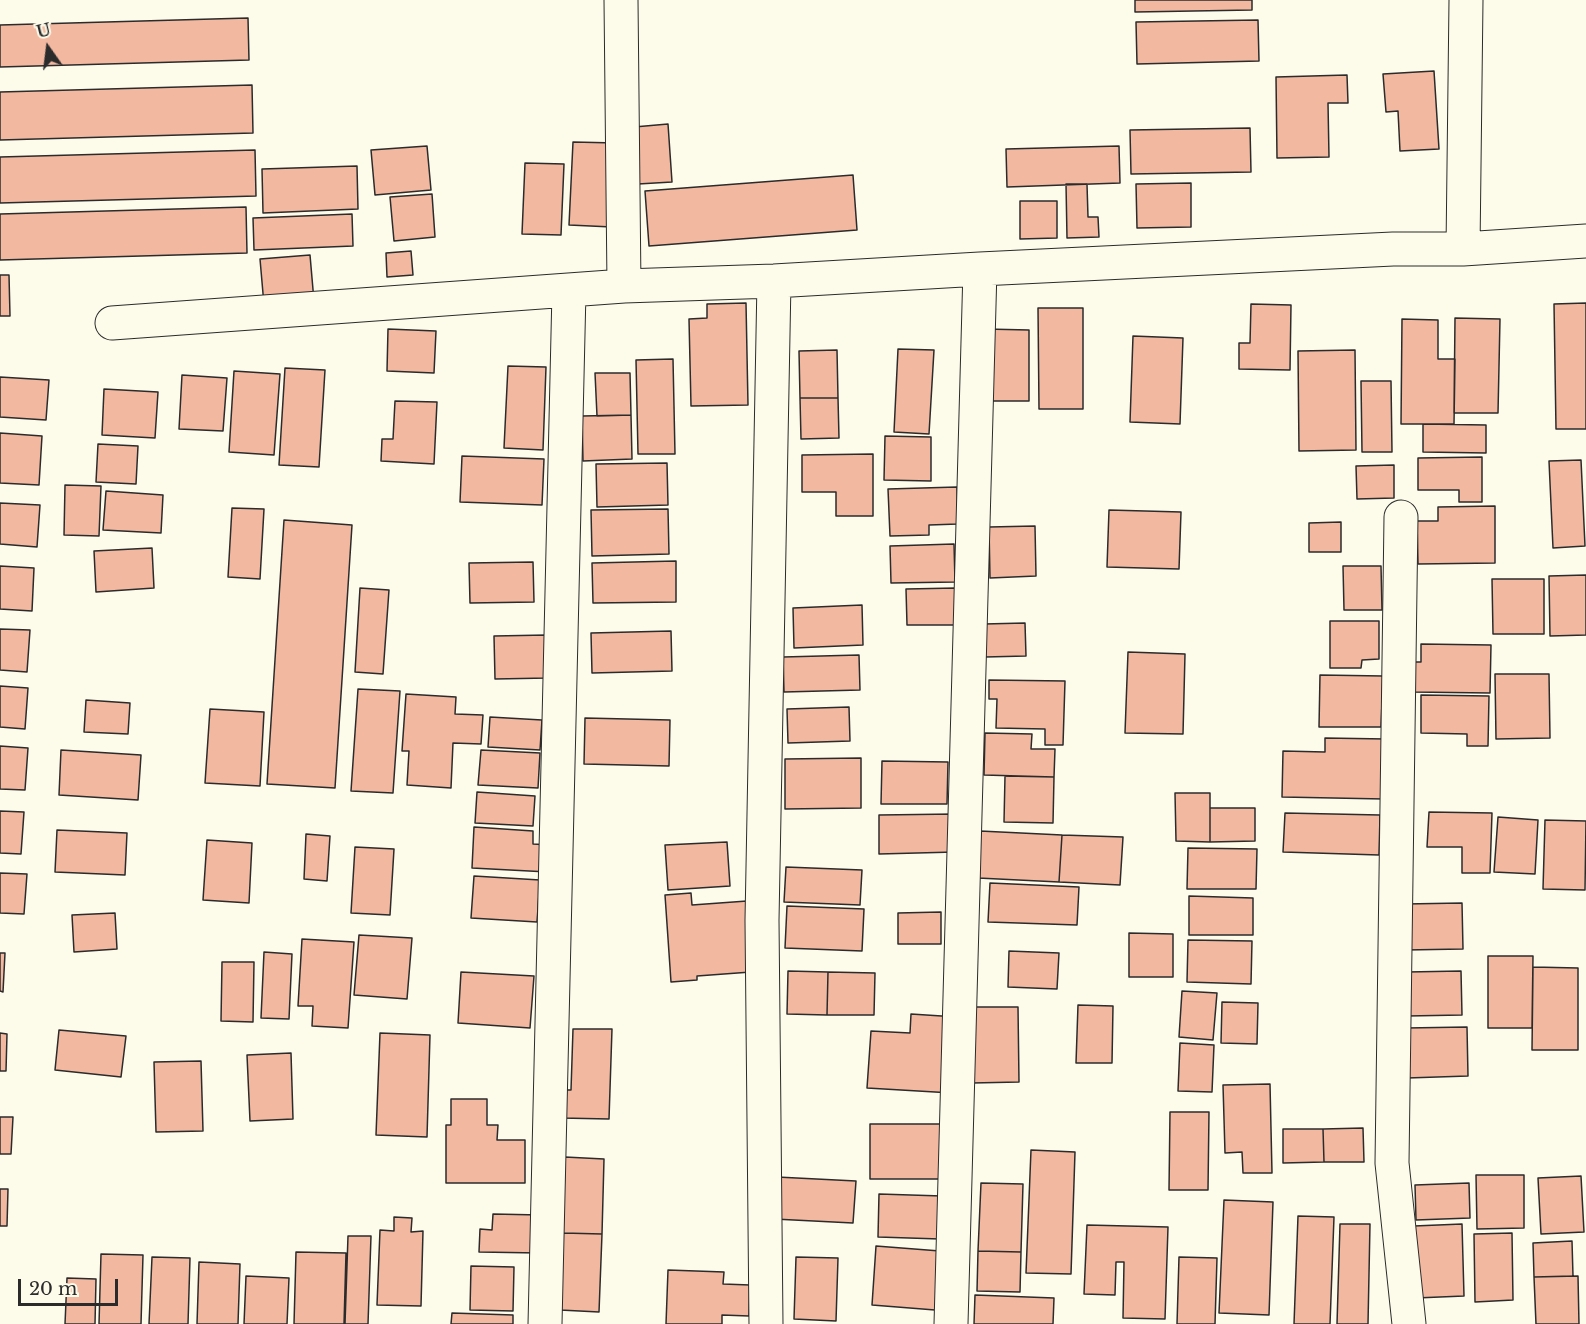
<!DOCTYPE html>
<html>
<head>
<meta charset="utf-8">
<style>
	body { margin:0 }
	#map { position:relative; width:1586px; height:1324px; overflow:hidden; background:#fdfbea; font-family:"Libre Baskerville",serif }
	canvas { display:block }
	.north { position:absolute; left:18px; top:18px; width:60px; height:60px; -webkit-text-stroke:4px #fdfbea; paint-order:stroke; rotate:346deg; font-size:16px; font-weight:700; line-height:24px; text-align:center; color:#2b2b2b }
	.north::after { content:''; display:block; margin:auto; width:21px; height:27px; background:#2b2b2b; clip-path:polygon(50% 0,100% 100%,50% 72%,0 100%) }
	.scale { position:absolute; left:18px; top:1279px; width:100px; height:27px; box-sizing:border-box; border:3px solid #2b2b2b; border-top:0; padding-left:8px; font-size:18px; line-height:21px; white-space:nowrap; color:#2b2b2b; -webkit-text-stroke:4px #fdfbea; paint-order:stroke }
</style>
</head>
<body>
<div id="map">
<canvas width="1586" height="1324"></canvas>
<div class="north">U</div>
<div class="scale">20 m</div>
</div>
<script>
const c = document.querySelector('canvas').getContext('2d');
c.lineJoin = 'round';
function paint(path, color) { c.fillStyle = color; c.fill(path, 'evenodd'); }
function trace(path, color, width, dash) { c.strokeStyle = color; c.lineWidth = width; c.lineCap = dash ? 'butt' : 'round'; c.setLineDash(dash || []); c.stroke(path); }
const building = new Path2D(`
	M1135,0h117v10l-117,2z
	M248,18l1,42 -249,7v-42z
	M1258,20l1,41 -122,3 -1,-42z
	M1434,71l5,78 -39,2 -2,-40 -12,1 -3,-38z
	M1347,75l1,28h-20l1,54 -52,1 -1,-81z
	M252,85l1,48 -253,7v-48z
	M668,124l4,58 -34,2 -4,-57z
	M1250,128l1,44 -120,2 -1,-44z
	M573,142l43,1 -4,84 -43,-2z
	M427,146l4,44 -56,5 -4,-45z
	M1119,146l1,37 -113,4 -1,-38z
	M255,150l1,46 -256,7v-46z
	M525,163l39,1 -3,71 -39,-1z
	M357,166l1,43 -95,4 -1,-44z
	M853,175l4,55 -208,16 -4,-55z
	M1191,183v44l-54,1 -1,-44z
	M1066,184h21l1,33h10l1,20 -32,1z
	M432,194l3,43 -41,4 -4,-44z
	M1020,201h37v37l-37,1z
	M246,207l1,46 -247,7v-46z
	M352,214l1,32 -99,4 -1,-32z
	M411,251l2,24 -26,2 -1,-24z
	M310,255l4,46 -50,4 -4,-46z
	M0,275h9l1,41h-10z
	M746,303l2,102 -57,1 -2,-87 18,-1v-14z
	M1586,303v126h-30l-2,-125z
	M1251,304l40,1 -1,65 -51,-1v-26h11z
	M1038,308h45v101h-44z
	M1455,318l45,1 -2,94h-44z
	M1402,319l36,1v39h17l-1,65h-53z
	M388,329l48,2 -2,42 -47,-2z
	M985,329l44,1v71h-44z
	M1133,336l50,2 -3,86 -50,-2z
	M898,349l36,1 -5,84 -35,-2z
	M837,350l1,48h-38l-1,-47z
	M1355,350l1,100 -57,1 -1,-100z
	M673,359l2,95h-37l-2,-94z
	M508,366l38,1 -3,83 -39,-2z
	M285,368l40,2 -6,97 -40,-2z
	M234,371l46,3 -6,81 -45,-3z
	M595,373h35l1,42 -34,1z
	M182,375l45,3 -4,53 -44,-2z
	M0,377l49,3 -3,40 -46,-3z
	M1361,381h30l1,71h-30z
	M104,389l54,3 -3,46 -53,-3z
	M800,398h38l1,40 -38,1z
	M395,401l42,1 -3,62 -53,-3 1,-22h11z
	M631,415l1,44 -49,2 -1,-45z
	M1423,424l63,1v28l-63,-1z
	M0,433l42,3 -3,49 -39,-2z
	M885,436l46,1v44l-47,-1z
	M98,444l40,2 -2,38 -40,-2z
	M873,454v62h-37v-24h-34v-37z
	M462,456l82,3 -2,46 -82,-3z
	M1482,457v45h-23v-12h-41v-32z
	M1581,460l4,86 -32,2 -4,-87z
	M667,463l1,42 -71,2 -1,-43z
	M1394,465v33l-37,1 -1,-33z
	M65,485l36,1 -2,50 -35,-1z
	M957,487l1,37 -29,1v10l-39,1 -2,-47z
	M106,491l57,4 -2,38 -58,-3z
	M0,503l40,2 -3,42 -37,-3z
	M1495,506v57l-77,1 -1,-43h21v-14z
	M232,508l32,1 -4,70 -32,-2z
	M668,509l1,45 -77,2 -1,-46z
	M1109,510l72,2 -2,57 -72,-2z
	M284,520l68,5 -17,263 -68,-4z
	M1341,522v30h-32v-29z
	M1035,526l1,50 -46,2 -1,-51z
	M954,544l1,38 -64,1 -1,-37z
	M152,548l2,40 -58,4 -2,-41z
	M676,561v41l-83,1 -1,-40z
	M533,562l1,40 -64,1 -1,-40z
	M0,566l34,2 -2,43 -32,-2z
	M1343,566h38l1,44h-38z
	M1586,575v60l-36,1 -1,-60z
	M1492,579h52v55h-51z
	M360,588l29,2 -6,84 -28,-2z
	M956,588l1,37h-50l-1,-36z
	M862,605l1,40 -69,3 -1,-40z
	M1330,621h49v38l-17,1 -1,8h-31z
	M1025,623l1,33 -41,1 -1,-33z
	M0,629l30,1 -3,42 -27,-2z
	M671,631l1,40 -80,2 -1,-40z
	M547,635l1,43 -53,1 -1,-43z
	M1421,644l70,1 -1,48 -78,-1v-30h9z
	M1128,652l57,2 -2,80 -58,-1z
	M859,655l1,35 -76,2 -1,-35z
	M1495,674h54l1,64 -54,1z
	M1320,675l63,1 -2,51h-62z
	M989,680l76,1 -2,64h-18v-16l-49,-1 1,-29h-8z
	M0,686l28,2 -3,41 -25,-2z
	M358,689l42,2 -7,102 -42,-2z
	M406,694l50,3 -1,17 28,1 -2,29 -28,-1 -2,45 -44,-3 2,-34h-7z
	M1421,695l68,1 -1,50h-21v-12l-46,-1z
	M86,700l44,3 -2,31 -44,-2z
	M849,707l1,34 -62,2 -1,-34z
	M210,709l54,3 -4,74 -55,-3z
	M490,717l52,3 -2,30 -52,-3z
	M585,718l85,2 -1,46 -85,-2z
	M985,733l47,1 -1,15h24l-1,28 -70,-2z
	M1325,738l61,1 -2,60 -102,-2 1,-46 42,1z
	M0,746l28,2 -3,42 -25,-1z
	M61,750l80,5 -3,45 -79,-5z
	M481,750l59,3 -2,35 -60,-3z
	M861,758v50l-76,1v-50z
	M882,761l66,1 -1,42h-66z
	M1005,776l49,1 -1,46 -49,-1z
	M477,792l58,4 -2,30 -58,-3z
	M1175,793h35v49l-34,-1z
	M1210,808h45v33l-45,1z
	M0,811l24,1 -3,42 -21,-1z
	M1429,812l63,1 -2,60h-28v-26h-35z
	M1285,813l95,2 -1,40 -96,-3z
	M955,814v38l-76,2v-39z
	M1498,817l40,3 -3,54 -41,-2z
	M1545,820l41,1 -1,69 -42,-1z
	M474,827l59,4v13l17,1 -2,27 -76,-4z
	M57,830l70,3 -2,42 -70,-3z
	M980,831l82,4 -3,47 -81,-4z
	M306,834l24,2 -3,45 -23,-2z
	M1062,835l61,2 -3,48 -61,-3z
	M207,840l45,3 -3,60 -46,-3z
	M727,842l3,44 -62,4 -3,-45z
	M355,847l39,2 -4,66 -39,-2z
	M1188,848l69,1 -1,40h-69z
	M786,867l76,3 -2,35 -76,-3z
	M0,873l27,1 -3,40 -24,-1z
	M474,876l66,4 -3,42 -66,-4z
	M990,883l89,4 -2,38 -89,-3z
	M691,893l1,12 55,-4 4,71 -54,4v4l-26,2 -6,-87z
	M1189,896l64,2v37h-64z
	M1462,903l1,46 -58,1v-46z
	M787,906l77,3 -2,42 -77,-3z
	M941,912v32h-43v-31z
	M115,913l2,36 -43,3 -2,-37z
	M1129,933l44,1v43h-44z
	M359,935l53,3 -5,61 -53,-4z
	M302,939l52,3 -6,86 -36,-2 1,-20h-15z
	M1188,940l64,1 -1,43 -64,-2z
	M1009,951l50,2 -2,36 -49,-2z
	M264,952l28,2 -3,65 -28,-1z
	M0,953h5l-2,39 -3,-1z
	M1488,956h45l-1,72h-44z
	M222,962h32l-1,60 -32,-1z
	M1533,967l45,1v82h-46z
	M788,971l40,1 -1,43 -40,-1z
	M1461,971l1,44 -55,1v-44z
	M461,972l73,4 -4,52 -72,-5z
	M828,972l47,1 -1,42h-47z
	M1182,991l35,2 -4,47 -34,-3z
	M1222,1002l36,1 -1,41 -36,-1z
	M1078,1005l35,1 -1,57h-36z
	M971,1007h47l1,75 -47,1z
	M911,1014l46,3 -5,76 -85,-5 4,-57 39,2z
	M1467,1027l1,49 -61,2 -1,-50z
	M573,1029h39l-3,90 -48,-1 1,-28h9z
	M59,1030l67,6 -5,41 -66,-7z
	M0,1033l7,1 -1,37h-6z
	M380,1033l50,2 -3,102 -51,-2z
	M1180,1043l34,2 -2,47 -34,-1z
	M291,1053l2,66 -43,2 -3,-66z
	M201,1061l2,70 -47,1 -2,-70z
	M1270,1084l2,89h-29l-1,-21 -17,1 -2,-68z
	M451,1099h36v26h11l-1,15h28v43h-79v-58h5z
	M1170,1112h39l-1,78h-39z
	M0,1117h13l-2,37h-11z
	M870,1124h76l1,55h-77z
	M1363,1128l1,34h-40l-1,-33z
	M1283,1129h40l1,33 -41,1z
	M1031,1150l44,2 -4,122 -45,-1z
	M565,1157l39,2 -2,75 -39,-1z
	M1476,1175h48v53l-47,1z
	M1581,1176l3,56 -43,2 -3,-56z
	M777,1177l79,4 -3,42 -79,-4z
	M981,1183l42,1 -2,68 -43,-1z
	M1469,1183l1,35 -54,2 -1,-35z
	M0,1189h8l-1,37h-7z
	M879,1194l63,2 -2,43 -62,-2z
	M1224,1200l49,2 -4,113 -50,-2z
	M493,1214l47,1 -1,38 -60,-1 1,-23 12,1z
	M1298,1216l36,1 -4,107h-36z
	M394,1217l18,1 -1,14 12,-1 -2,75 -44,-1 3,-75 14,1z
	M1340,1224h30l-2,100h-31z
	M1462,1224l2,72 -48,2 -2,-72z
	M1087,1225l81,2 -3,92 -42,-1 1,-56h-8l-1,33 -31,-1z
	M563,1233l39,1 -3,78 -39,-2z
	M1512,1233l1,67 -38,2 -1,-68z
	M348,1236h23l-3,88h-23z
	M1572,1241l1,35 -39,1 -1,-34z
	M876,1246l64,5 -5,59 -63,-5z
	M978,1251l43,1 -1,40 -43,-1z
	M296,1252l50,1 -2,71h-50z
	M101,1254l42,1 -2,69h-42z
	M152,1257l38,1 -2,66h-39z
	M796,1257l42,1 -2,63 -42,-2z
	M1179,1257l38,1 -2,66h-38z
	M199,1262l41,2 -2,60h-41z
	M471,1266l43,1 -1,44 -43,-1z
	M668,1270l56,2 -1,12 27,1 -1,31 -27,-1v9h-56z
	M246,1276l43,2 -2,46h-43z
	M1578,1276l1,48h-43l-2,-47z
	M67,1278l29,1 -1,45h-30z
	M975,1295l79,3 -1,26h-79z
	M452,1313l61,2v9h-62z`);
const minor = new Path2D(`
	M621,0l3,286
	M1463,249l3,-249
	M112,323l512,-37 150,-5 206,-12 413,-20h70l123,-8
	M1401,517l-9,646 17,161
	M545,1324l24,-1033
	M766,1324l-4,-404 12,-639
	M951,1324l29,-1055`);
paint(building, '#f2b8a0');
trace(building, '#2b2b2b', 1.5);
trace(minor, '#2b2b2b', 35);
trace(minor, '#fdfbea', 33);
</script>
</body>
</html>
